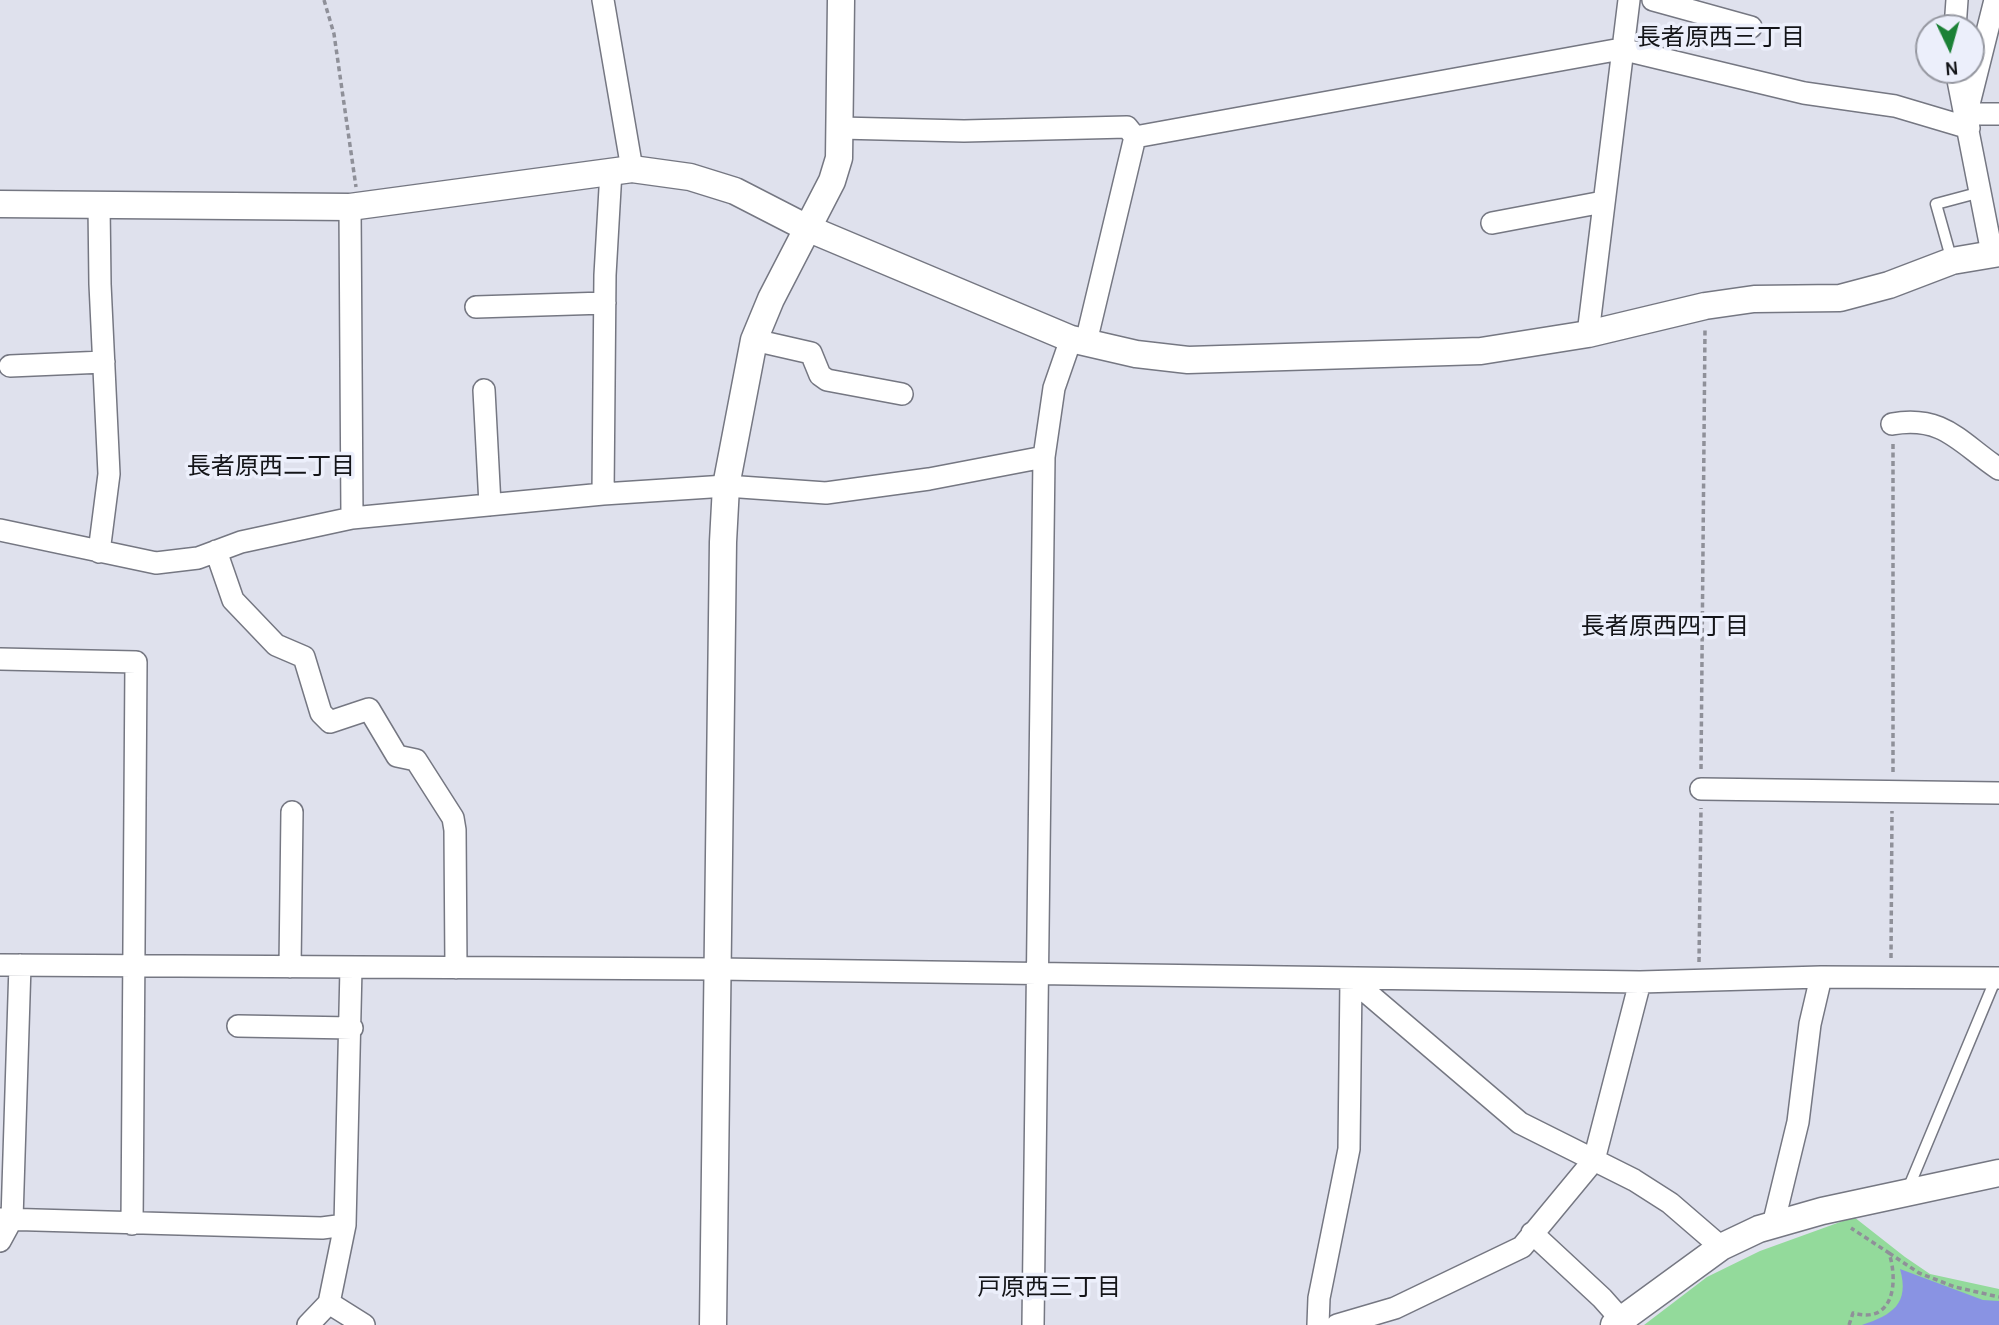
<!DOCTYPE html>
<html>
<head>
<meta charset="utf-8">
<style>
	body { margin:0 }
	#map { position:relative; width:1999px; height:1325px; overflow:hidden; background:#dfe1ed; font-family:Karla,sans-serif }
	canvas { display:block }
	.north { position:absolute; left:1915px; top:14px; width:70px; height:70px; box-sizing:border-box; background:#eceffb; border:2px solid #9698a1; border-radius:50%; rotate:175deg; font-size:19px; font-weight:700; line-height:28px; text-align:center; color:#141519 }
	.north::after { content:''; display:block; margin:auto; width:24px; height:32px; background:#1b8136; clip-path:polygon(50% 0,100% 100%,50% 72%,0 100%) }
</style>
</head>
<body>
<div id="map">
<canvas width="1999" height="1325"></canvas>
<div class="north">N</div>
</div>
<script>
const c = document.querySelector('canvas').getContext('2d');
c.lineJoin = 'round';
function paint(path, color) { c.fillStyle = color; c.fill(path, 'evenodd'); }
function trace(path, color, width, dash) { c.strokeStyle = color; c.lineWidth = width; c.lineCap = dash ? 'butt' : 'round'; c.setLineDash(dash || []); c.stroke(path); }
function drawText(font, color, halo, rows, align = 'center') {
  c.font = font + ' Karla,"Noto Sans JP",sans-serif'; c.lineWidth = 7; c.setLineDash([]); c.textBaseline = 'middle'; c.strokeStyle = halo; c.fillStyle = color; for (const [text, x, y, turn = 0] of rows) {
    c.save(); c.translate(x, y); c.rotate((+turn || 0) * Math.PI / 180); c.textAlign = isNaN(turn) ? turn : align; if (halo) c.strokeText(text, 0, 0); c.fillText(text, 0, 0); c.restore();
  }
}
const green = new Path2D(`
	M1854,1217l51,40 25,17 69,15v36h-355l63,-48 53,-26z`);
const water = new Path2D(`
	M1900,1269l83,31 16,1v24h-137c30,-10 48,-21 38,-56z`);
const path = new Path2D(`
	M324,0l10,34 22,153
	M1893,444v328
	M1701,769l4,-440
	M1891,958l1,-147
	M1699,962l2,-154
	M1889,1253l30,20 36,14 44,10
	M1849,1325l4,-12c42,12 45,-33 36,-60l-38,-25`);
const service = new Path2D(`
	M1952,261l-16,-57 45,-12
	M1908,1189l88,-211`);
const minor = new Path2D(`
	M603,0l29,169
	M1653,0l98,27
	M1955,28l2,-28
	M1956,70l36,183
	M1967,112l28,-112
	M1967,114h32
	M840,128l124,3 163,-4 8,10
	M1135,137l486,-88 183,44 91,13 74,22
	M350,207l2,311
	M1492,223l111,-21
	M476,307l129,-4
	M1588,334l41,-334
	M754,340l57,13 9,22 7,5 75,14
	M1086,342l49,-205
	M10,366l94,-4
	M484,390l6,115
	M1892,424c52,-9 68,19 107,45
	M603,494l2,-219 6,-104
	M0,530l156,33 42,-5 43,-16 111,-24 251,-24 123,-8 100,7 103,-14 115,-22
	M216,551l17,49 43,45 28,12 17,56 9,9 39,-13 28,47 19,4 37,58 2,12 1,138
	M99,552l10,-78 -9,-190 -1,-79
	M0,659l136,3 -4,562
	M1701,789l298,4
	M0,965l717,4 923,13 181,-5 178,1
	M290,967l2,-155
	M1351,979l169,144 114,57 36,23 51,44
	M238,1026l114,2
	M0,1219l322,9 23,-3
	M1773,1225l25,-103 12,-98 11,-47
	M1532,1233l70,65 24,27
	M0,1241l12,-22 8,-254
	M329,1303l35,22
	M308,1325l21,-22 16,-78 6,-257
	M1033,1325l11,-868 10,-69 17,-49
	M1318,1325l1,-27 30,-149 2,-170
	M1337,1325l58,-17 127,-61 72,-87 46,-178`);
const tertiary = new Path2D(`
	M0,204l350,3 282,-38 58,8 45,14 72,37 264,111 65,15 52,6 293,-9 107,-17 117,-28 49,-7 86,-1 49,-13 63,-24 47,-8
	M713,1325l10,-783 3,-56 28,-146 17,-41 61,-118 7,-23 2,-158
	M1614,1325l107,-78 38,-18 63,-18 177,-38`);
const neighbourhoodNames = [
	["長者原西三丁目",1721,38],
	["長者原西二丁目",271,467],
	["長者原西四丁目",1665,627],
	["戸原西三丁目",1049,1288]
];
paint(green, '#93da9b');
paint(water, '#8993e3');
trace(service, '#757782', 13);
trace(minor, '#757782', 24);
trace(tertiary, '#757782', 29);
trace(path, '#8f9099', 3.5, [5, 3.5]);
trace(service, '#fff', 10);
trace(minor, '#fff', 21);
trace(tertiary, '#fff', 26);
drawText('24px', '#141519', '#eceffb', neighbourhoodNames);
</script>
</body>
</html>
